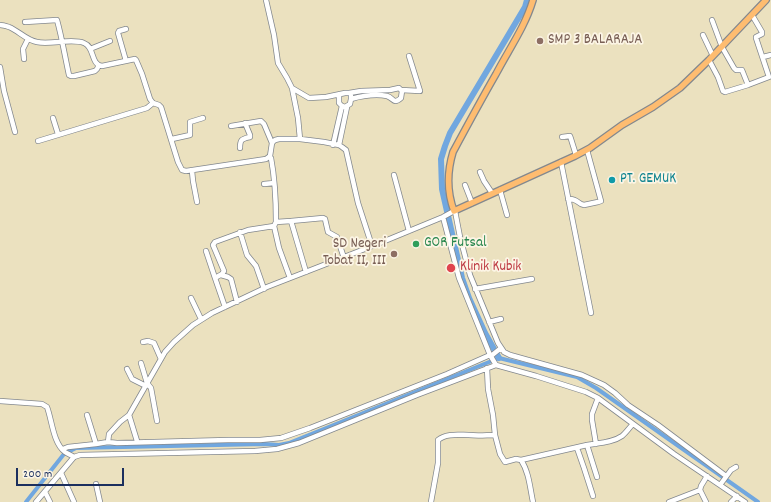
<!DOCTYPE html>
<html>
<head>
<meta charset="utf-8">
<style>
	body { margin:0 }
	#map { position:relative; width:771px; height:502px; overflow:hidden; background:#ebe1bf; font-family:Dekko,sans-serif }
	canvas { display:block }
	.scale { position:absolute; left:16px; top:468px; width:108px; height:18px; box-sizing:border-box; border:2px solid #1b2f5e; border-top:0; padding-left:5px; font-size:12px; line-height:14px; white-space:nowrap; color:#1b2f5e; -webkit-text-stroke:3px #fcf5e5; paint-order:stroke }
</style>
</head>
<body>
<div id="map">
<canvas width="771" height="502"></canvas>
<div class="scale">200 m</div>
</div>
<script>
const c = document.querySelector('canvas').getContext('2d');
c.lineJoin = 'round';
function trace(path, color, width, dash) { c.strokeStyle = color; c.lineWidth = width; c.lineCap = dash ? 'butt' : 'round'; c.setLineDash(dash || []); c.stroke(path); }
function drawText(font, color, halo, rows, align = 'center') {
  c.font = font + ' Dekko,sans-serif'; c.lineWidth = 3.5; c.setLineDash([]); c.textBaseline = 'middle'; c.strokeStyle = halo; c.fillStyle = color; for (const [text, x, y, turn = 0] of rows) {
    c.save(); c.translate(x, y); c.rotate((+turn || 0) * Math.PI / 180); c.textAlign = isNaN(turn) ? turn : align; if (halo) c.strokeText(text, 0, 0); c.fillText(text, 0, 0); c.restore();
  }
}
const canal = new Path2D(`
	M26,502l38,-48 12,-6 189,-4 14,1 10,-2 210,-85 78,19 19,11 162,114`);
const river = new Path2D(`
	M499,358l-14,-25 -16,-35 -7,-20 -20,-89 -1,-30 4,-13 5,-13 75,-126 2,-7`);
const minor = new Path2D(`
	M266,0l8,35 4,28 9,15 5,10 6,30 2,21
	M712,20l10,27 12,21 2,2h6l6,15 21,-8 -13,-39v-1l6,-3v-2l-10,-17
	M25,22l32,-2c5,18 8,37 12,55l2,1h3l21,-5 2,-2 2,-4
	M0,25c3,0 6,1 9,2 10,4 17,13 28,15 13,3 35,-4 47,1 11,4 6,21 18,23l33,-7 1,1 6,14 8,25 3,4 6,2 2,2 17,55 4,8 4,1 80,-12 4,-3 2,-13 3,-3 4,-1h21l24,3 15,3 3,2 4,3 12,53 12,37 2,4 3,1 68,-28 11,-6
	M703,35l10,21
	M90,49l20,-8
	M763,57l8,-2
	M24,59l-1,-10 5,-10
	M709,60l9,17 5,14 2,1 23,-7
	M126,61l-8,-28 1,-2 7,-2
	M0,67l4,24 11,41
	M292,88l17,10 17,-1 19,-4h4l12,-2 29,-1 9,-2 2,2 19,1 -11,-35
	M339,95v8l3,3 3,1 5,-3 1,-5v-3
	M351,99c11,-3 25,-5 36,-3 7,2 6,9 14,2l1,-7 -1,-1
	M53,118l5,16
	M231,126l30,-5 3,3 8,19
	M562,137l8,-1 1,3 5,16
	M172,139l18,-4v-13l13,-4
	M38,141l109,-33 6,-5
	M333,145l9,-39
	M339,145l8,-38
	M240,148c0,-9 2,-9 10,-11v-2l-5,-12
	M269,157l2,1c4,21 5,43 5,64l-2,4 5,22 11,30
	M561,162l30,151
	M192,171l1,10 4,21
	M480,172l4,9 8,12
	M394,175l15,56
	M264,184l10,-1
	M465,185l7,18
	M500,190l7,25
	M568,199c10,-1 9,5 16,6l14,-3 3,-1 -14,-51
	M455,211l5,26 10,38 28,68 6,9 6,3 72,20 22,10 11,8 13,12 30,20 68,51
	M443,217l16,61 31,77 6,10 40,11 50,16 12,6 76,56 71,48
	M291,221l32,-3 2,1 3,13 9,5 7,21
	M276,222l15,-1 15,51
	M240,232l7,23 9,11 8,23
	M206,251l9,27
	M221,275l7,2 3,2 6,23
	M475,289l57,-10
	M191,298l10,21
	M225,307l-10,-29 7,-4 2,-3 -11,-26 2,-3 33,-12 26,-4
	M489,322l12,-3
	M143,342l5,-1 6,2 7,16
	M491,356l10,-8
	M141,363l6,20 4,5 6,33
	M487,368l1,21 5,26 2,20 5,19 5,8 11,-3 5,1c8,12 9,28 12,42
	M127,369l5,10 14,7
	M0,401l42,3 5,3c5,13 6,36 18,45 3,2 6,3 9,5
	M87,415l9,29
	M129,415l8,26
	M108,442l1,-8 11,-12 9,-7 36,-63 9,-10 19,-17 19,-12 55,-26 108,-42
	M596,444l-4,-24v-6l6,-16
	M577,448l7,20 9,28
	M63,449l5,-2 28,-3 12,-2 9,1 111,-3h32l21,-2 29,-10 137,-54 43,-19
	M521,460l66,-15
	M61,473l13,29
	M597,477l-10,-32c11,-2 25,-2 35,-9 4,-3 7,-8 11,-12
	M96,484l4,18
	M720,485l11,-15 5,-3
	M45,492l5,10
	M36,502l38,-45 6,-2 175,-4 22,-2 22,-6 118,-48 79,-30
	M431,502l7,-39v-23c8,-7 21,-5 31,-5 9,1 18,0 26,0
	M669,502l31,-12
	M706,502l-6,-12 1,-4 6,-10
	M731,502l6,-6`);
const major = new Path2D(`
	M533,0c-8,27 -24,49 -37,74 -15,26 -29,52 -43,78 -6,20 -6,40 1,59l121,-55 15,-8 32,-23 31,-18 27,-19 29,-28 57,-60`);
const markers = [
	[540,41,4,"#8d6e63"],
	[612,180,4,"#0f9aa8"],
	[416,244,4,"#2e9e5b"],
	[394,254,4,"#8d6e63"],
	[451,268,5,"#e0444e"]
];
const educationNames = [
	["SMP 3 BALARAJA",548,41],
	["SD Negeri",386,245,"right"],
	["Tobat II, III",386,262,"right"]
];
const cultureNames = [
	["PT. GEMUK",620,180]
];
const leisureNames = [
	["GOR Futsal",424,244]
];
const healthNames = [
	["Klinik Kubik",460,268]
];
trace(canal, '#71a7df', 4);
trace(river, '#71a7df', 6);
trace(minor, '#83888e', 6);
trace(major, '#83888e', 8);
trace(minor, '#fff', 4.5);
trace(major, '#febc70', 5.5);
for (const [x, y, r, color] of markers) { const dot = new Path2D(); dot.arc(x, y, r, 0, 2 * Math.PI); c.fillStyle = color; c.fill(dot); trace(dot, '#fcf5e5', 1.5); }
drawText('15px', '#785e54', '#fcf5e5', educationNames, 'left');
drawText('15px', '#0d838f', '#fcf5e5', cultureNames, 'left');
drawText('15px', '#27864d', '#fcf5e5', leisureNames, 'left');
drawText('15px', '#be3a42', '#fcf5e5', healthNames, 'left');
</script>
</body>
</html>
